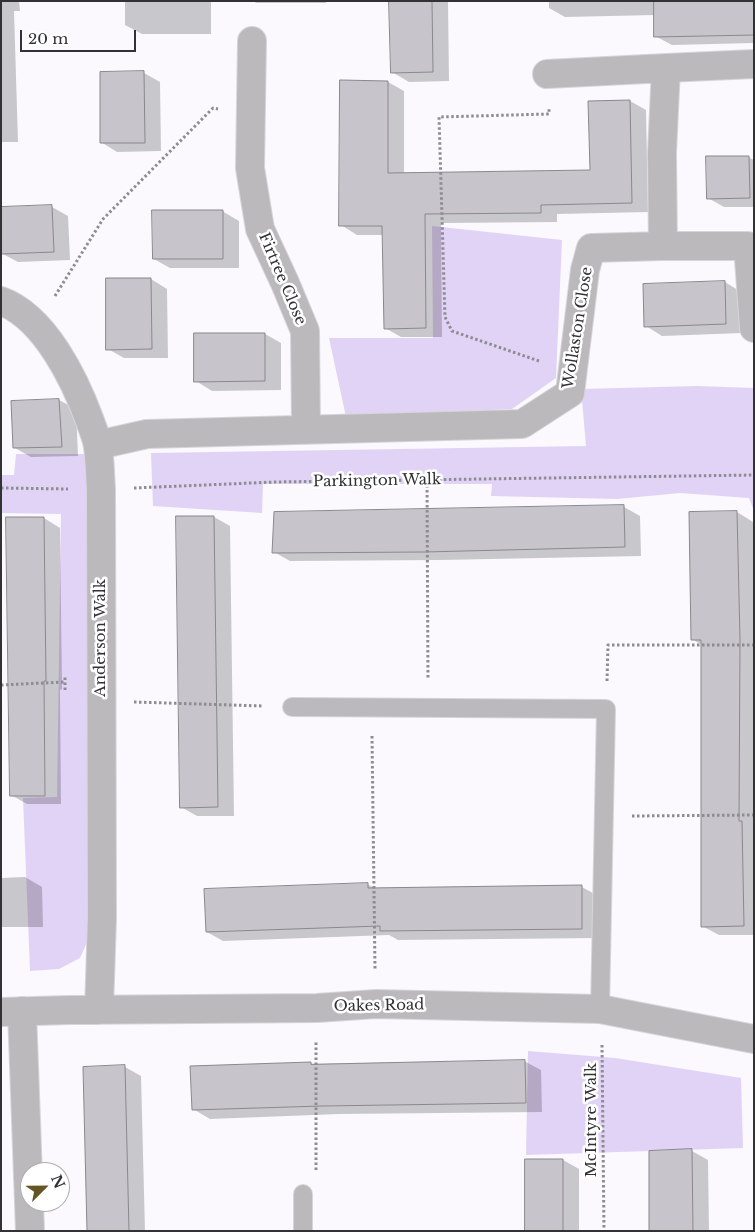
<!DOCTYPE html>
<html>
<head>
<meta charset="utf-8">
<style>
	body { margin:0 }
	#map { position:relative; width:755px; height:1232px; overflow:hidden; background:#fbf9fe; font-family:"Libre Baskerville",serif }
	canvas { display:block }
	.frame { position:absolute; inset:0; border:2px solid #323134; pointer-events:none }
	.north { position:absolute; left:20px; top:1162px; width:50px; height:50px; box-sizing:border-box; background:#fff; border:1px solid #adadae; border-radius:50%; rotate:67deg; font-size:14px; font-weight:700; line-height:20px; text-align:center; color:#323134 }
	.north::after { content:''; display:block; margin:auto; width:18px; height:22px; background:#645623; clip-path:polygon(50% 0,100% 100%,50% 72%,0 100%) }
	.scale { position:absolute; left:20px; top:30px; width:116px; height:22px; box-sizing:border-box; border:2px solid #323134; border-top:0; padding-left:6px; font-size:15px; line-height:18px; white-space:nowrap; color:#323134; -webkit-text-stroke:4px #fff; paint-order:stroke }
</style>
</head>
<body>
<div id="map">
<canvas width="755" height="1232"></canvas>
<div class="frame"></div>
<div class="north">N</div>
<div class="scale">20 m</div>
</div>
<script>
const c = document.querySelector('canvas').getContext('2d');
c.lineJoin = 'round';
function paint(path, color) { c.fillStyle = color; c.fill(path, 'evenodd'); }
function trace(path, color, width, dash) { c.strokeStyle = color; c.lineWidth = width; c.lineCap = dash ? 'butt' : 'round'; c.setLineDash(dash || []); c.stroke(path); }
function drawText(font, color, halo, rows, align = 'center') {
  c.font = font + ' "Libre Baskerville",serif'; c.lineWidth = 5; c.setLineDash([]); c.textBaseline = 'middle'; c.strokeStyle = halo; c.fillStyle = color; for (const [text, x, y, turn = 0] of rows) {
    c.save(); c.translate(x, y); c.rotate((+turn || 0) * Math.PI / 180); c.textAlign = isNaN(turn) ? turn : align; if (halo) c.strokeText(text, 0, 0); c.fillText(text, 0, 0); c.restore();
  }
}
const green = new Path2D(`
	M432,226l130,14 -6,138 -44,31 -166,8 -17,-79h104z
	M697,386l57,2v123l-5,-13 -69,-5 -63,6 -126,-3 1,-12h-229l-1,29 -109,-7 -2,-53 435,-7 -5,-57z
	M16,454h72l4,477 -12,27 -21,11 -29,2 -7,-173 34,-1 4,-283 -60,-1v-38h13z
	M528,1051l87,7 126,20 2,70 -217,7z`);
const shadow = new Path2D(`
	M1,1h18l1,10h-6l4,131h-17z
	M125,1h86v33h-69l-17,-9z
	M254,1h72v2h-70z
	M391,1h57l1,80 -40,1 -17,-10z
	M549,1h205v42l-82,2 -17,-9v-21l-90,2 -16,-9z
	M144,73l16,9 1,69 -44,1 -16,-10z
	M388,82l16,9v83l187,-3 -2,-69 41,-1 16,9 2,102 -91,2v8l-116,1 1,114h-41l-16,-9 -2,-93h-26l-16,-10z
	M748,157l6,3v47h-30l-16,-9z
	M52,207l16,9 2,44 -52,2 -17,-9z
	M222,211l17,10v47h-69l-16,-9z
	M151,279l16,10 1,69h-44l-16,-9z
	M725,282l16,10 1,41 -80,3 -16,-10z
	M265,334l16,9v47l-69,1 -16,-10z
	M59,400l17,9 2,47 -47,1 -16,-9 -2,-46z
	M624,507l16,9 1,40 -200,4 -151,1 -16,-9z
	M737,512l16,10 1,413h-35l-17,-9v-281l-10,-6z
	M214,517l16,9 4,290h-37l-16,-9z
	M44,518l16,10 2,161 -2,1 1,114h-34l-16,-9z
	M25,877l17,10 1,40h-42v-49z
	M367,884l9,5 206,-2 16,9v42l-200,2 -9,-5 -166,6 -16,-9z
	M524,1061l17,9 1,42 -203,2 -129,5 -17,-10 118,-46 3,2z
	M125,1067l16,9 4,155h-57z
	M692,1151l16,9 1,71h-59z
	M563,1160l16,9v62h-52z`);
const building = new Path2D(`
	M389,1h43l1,71 -42,1z
	M654,1h100v34l-100,2z
	M144,71l1,72h-45v-71z
	M340,80l48,1v92l202,-3 -2,-69 42,-1 2,103 -91,2v8l-116,1 1,114 -42,1 -2,-103h-43z
	M706,156h43l1,42 -43,1z
	M52,205l2,47 -53,2v-47z
	M152,210h71v49h-70z
	M106,278h45l1,71 -46,1z
	M725,281l1,43 -82,3 -1,-43z
	M194,333h71v48l-71,1z
	M59,399l3,48 -49,1 -2,-47z
	M624,505l1,42 -201,5 -152,1 2,-41z
	M737,511l3,128 -1,182h3l2,105 -43,1v-287h-10l-2,-128z
	M176,516h38l4,291 -38,1z
	M6,517h38l2,164h-2l1,115h-35z
	M368,883v5l214,-3v44l-202,2v-5l-174,6 -2,-43z
	M525,1060l1,43 -204,3 -130,4 -2,-44 121,-4v2z
	M125,1065l4,166h-42l-4,-164z
	M692,1149l1,82h-44v-80z
	M525,1159h38v72h-38z`);
const path = new Path2D(`
	M55,296l48,-77 110,-111 5,1
	M539,361l-87,-30 -7,-14 -6,-200 110,-3v-7
	M427,480l1,200
	M1,488l67,1
	M134,488l141,-6 479,-7
	M607,681l1,-36h146
	M1,685l64,-3
	M65,690v-13
	M134,702l129,4
	M372,736l3,233
	M632,816l122,-1
	M602,1045l2,186
	M316,1170v-129`);
const lane = new Path2D(`
	M292,707l314,2 -6,300
	M303,1194v37`);
const street = new Path2D(`
	M252,41l-2,127 10,61 25,54 20,48 1,98
	M547,74l119,-6
	M663,246h85l6,82
	M1,301c44,16 74,79 89,120 3,9 7,17 8,26 2,14 2,28 3,42l1,429 -3,92
	M98,445l49,-11 375,-10 48,-31 15,-123 6,-22 72,-2 -1,-93 4,-85 88,-4
	M22,1011l8,220
	M1,1012l68,-2 248,-2 59,-4 224,5 154,30`);
const streetNames = [
	["Firtree Close",282,279,67],
	["Wollaston Close",578,328,-81],
	["Parkington Walk",377,481,-1],
	["Anderson Walk",101,638,-90],
	["Oakes Road",379,1006,-1],
	["McIntyre Walk",592,1120,-90]
];
paint(green, '#e1d3f6');
paint(shadow, '#0003');
paint(building, '#c7c4cb');
trace(building, '#8a878d', 1);
trace(lane, '#d7d5da', 20);
trace(street, '#d7d5da', 30);
trace(path, '#8d8c90', 3, [2.5, 2.5]);
trace(lane, '#bbb9bc', 18);
trace(street, '#bbb9bc', 28);
drawText('15px', '#323134', '#fff', streetNames);
</script>
</body>
</html>
